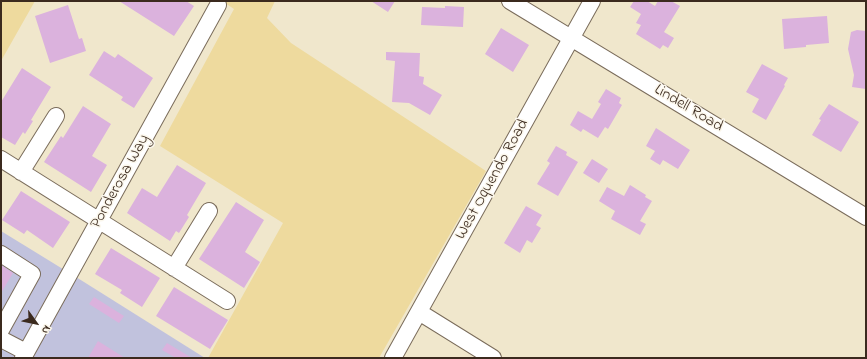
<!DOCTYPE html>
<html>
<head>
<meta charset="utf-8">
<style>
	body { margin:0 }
	#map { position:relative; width:867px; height:359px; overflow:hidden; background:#f0e7cc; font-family:"Indie Flower",sans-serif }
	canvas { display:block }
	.frame { position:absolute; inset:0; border:2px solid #3b2a1e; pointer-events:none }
	.north { position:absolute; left:16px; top:303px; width:40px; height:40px; -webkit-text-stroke:3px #fbf7ec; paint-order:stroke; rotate:123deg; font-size:11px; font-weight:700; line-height:16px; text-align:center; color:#3b2a1e }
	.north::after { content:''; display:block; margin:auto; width:14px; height:18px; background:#3b2a1e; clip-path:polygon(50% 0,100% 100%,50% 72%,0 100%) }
</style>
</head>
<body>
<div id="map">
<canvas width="867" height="359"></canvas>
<div class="frame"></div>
<div class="north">N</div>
</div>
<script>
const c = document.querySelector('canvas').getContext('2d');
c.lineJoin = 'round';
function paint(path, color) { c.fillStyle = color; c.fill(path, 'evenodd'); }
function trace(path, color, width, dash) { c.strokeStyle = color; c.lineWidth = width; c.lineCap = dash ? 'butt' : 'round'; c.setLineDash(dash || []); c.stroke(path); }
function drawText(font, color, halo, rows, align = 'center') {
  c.font = font + ' "Indie Flower",sans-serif'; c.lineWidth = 3; c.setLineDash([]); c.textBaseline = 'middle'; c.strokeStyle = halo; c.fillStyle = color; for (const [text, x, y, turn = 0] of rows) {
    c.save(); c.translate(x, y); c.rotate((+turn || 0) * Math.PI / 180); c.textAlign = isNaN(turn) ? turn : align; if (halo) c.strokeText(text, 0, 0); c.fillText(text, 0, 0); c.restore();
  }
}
const industrial = new Path2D(`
	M1,231l83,51 121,76h-204z`);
const sand = new Path2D(`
	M1,1h34l-34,60z
	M222,1h53l-8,17 24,25 195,128 -107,187h-171l75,-135 -123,-77 74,-137z`);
const building = new Path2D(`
	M119,1h67l8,5 -20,30z
	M371,1h24l-7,11z
	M634,1h13l8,5 3,-5h13l9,5 -16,26 10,6 -6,10 -5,-3 -3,4 -24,-15 5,-9 -5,-2 5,-9 -11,-7z
	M68,5l11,34 3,-1 4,13 -36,12 -15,-47z
	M445,6l19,1 -1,20 -42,-2 1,-18 23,1z
	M827,16l2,27 -23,2v2l-22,2 -2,-30z
	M501,28l28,17 -16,27 -28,-18z
	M857,30l9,1v58l-14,-2 2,-12 -6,-26 3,-17z
	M104,51l11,7 3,-4 35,24 -19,30 -13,-8 2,-3 -34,-22z
	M386,52l34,1 -1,23 5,1 -1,7 19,11 -12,20 -21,-12 -17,-1 3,-41 -9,-1z
	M762,64l26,14 -4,7 1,1 -19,34 -14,-8 7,-13 -13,-7z
	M22,68l29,19 -20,33 2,1 -8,13 -2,-2 -8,13 -14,-8v-35z
	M606,89l15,9 -2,5 3,2 -14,24 -3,-2 -7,11 -15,-9 -2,3 -11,-7 8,-14 14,8 9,-15 -3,-2z
	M829,104l30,18 -18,30 -29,-17 9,-15 -2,-1z
	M83,106l28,18 -19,32 15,9 -16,27 -47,-30 17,-26 2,2z
	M656,128l34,22 -12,19 -15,-9 -3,5 -10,-6 5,-8 -9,-5z
	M556,146l11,6 -1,3 12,7 -20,34 -21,-12 13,-21 -3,-2z
	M592,159l16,10 -9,14 -16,-10z
	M177,165l29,18 -19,32 2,2 -10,16 -3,-2 -6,10 -43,-28 15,-25 15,9z
	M630,185l16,10 -1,2 7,4 -12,20 6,3 -6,11 -29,-16 4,-8 -16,-10 8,-14 17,9z
	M21,191l49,31 -17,26 -26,-18 -3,4 -22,-14z
	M236,202l28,18 -19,32 15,10 -16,26 -45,-29z
	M526,206l16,9 -6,10 5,3 -9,15 -5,-3 -7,13 -16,-10z
	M111,248l49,30 -18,29 -22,-14 2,-3 -27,-16z
	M1,265l12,8 -12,20z
	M174,287l54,33 -18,29 -54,-33z
	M94,297l30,19 -5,7 -30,-19z
	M98,341l27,17h-37z
	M167,343l25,15h-16l-14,-8z`);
const minor = new Path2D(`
	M510,1l356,216
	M1,159l226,142
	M21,172l35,-56
	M1,254l31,20 -31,56
	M174,268l35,-57
	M419,312l74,46
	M1,339l25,13
	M23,358l195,-353
	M393,358l199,-357`);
const streetNames = [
	["Lindell Road",688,109,31],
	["West Oquendo Road",493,180,-61],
	["Ponderosa Way",121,182,-61]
];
paint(industrial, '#c1c2dd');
paint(sand, '#eeda9e');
paint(building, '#dbb2dd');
trace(minor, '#7a6c5b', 18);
trace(minor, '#fff', 16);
drawText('16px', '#3b2a1e', '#fbf7ec', streetNames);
</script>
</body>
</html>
